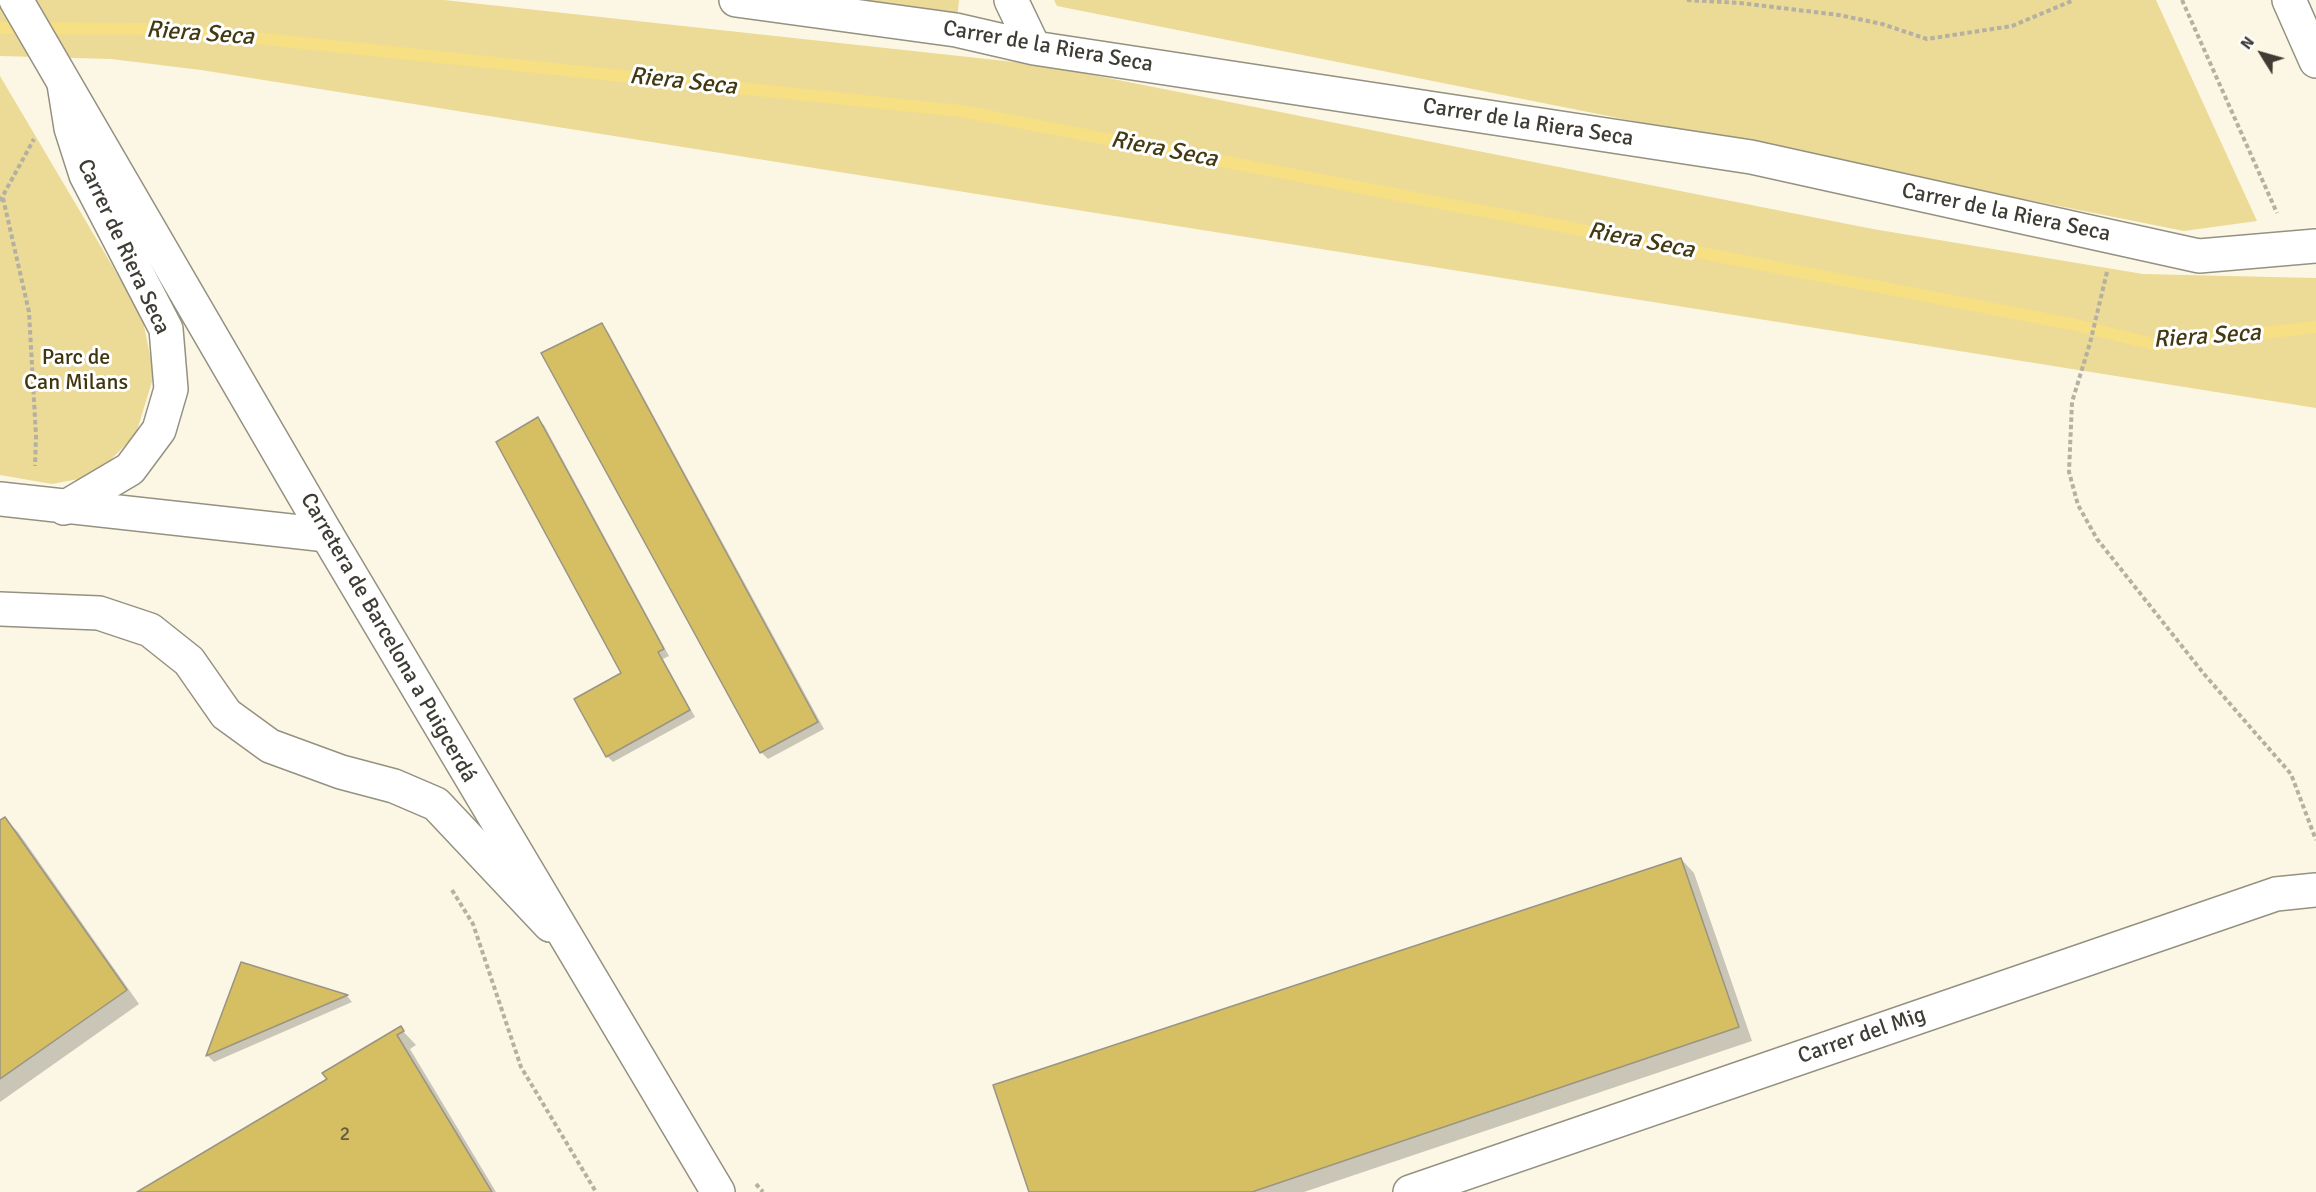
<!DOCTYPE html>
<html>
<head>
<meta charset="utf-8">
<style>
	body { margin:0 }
	#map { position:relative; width:2316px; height:1192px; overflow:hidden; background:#fcf7e5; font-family:Signika,sans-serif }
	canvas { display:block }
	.north { position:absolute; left:2232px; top:24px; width:60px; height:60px; -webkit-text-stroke:4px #fff; paint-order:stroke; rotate:307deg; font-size:16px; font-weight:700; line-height:24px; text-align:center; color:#3e3c35 }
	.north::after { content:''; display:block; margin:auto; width:21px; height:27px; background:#3e3c35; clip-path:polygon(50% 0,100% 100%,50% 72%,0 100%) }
</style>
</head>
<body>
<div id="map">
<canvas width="2316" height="1192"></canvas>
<div class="north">N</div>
</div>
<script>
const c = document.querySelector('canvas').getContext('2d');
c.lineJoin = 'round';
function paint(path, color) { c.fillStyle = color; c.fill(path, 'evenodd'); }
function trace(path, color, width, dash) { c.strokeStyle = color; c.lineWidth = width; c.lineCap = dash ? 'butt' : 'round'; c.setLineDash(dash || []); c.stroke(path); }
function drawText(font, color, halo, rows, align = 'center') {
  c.font = font + ' Signika,sans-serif'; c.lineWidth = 6; c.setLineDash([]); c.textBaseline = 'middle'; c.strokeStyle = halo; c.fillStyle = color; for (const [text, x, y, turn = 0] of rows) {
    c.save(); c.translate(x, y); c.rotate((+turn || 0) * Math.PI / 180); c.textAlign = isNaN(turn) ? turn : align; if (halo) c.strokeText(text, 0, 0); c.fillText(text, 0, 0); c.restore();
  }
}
const green = new Path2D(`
	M0,0h444l598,65 831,164 270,45 173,4v130l-2115,-338 -90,-11 -111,-3z
	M766,0h193l-3,30z
	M1054,0h1102l101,221 -73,10 -1127,-225z
	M0,76l142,240 12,59 -18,59 -41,42 -43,8 -52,-9z`);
const shadow = new Path2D(`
	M601,325l7,7 216,397 -56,30 -6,-6 -219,-399z
	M537,419l7,6 125,231 -6,3 32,58 -82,45 -6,-6 16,-83z
	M5,819l13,13 121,172 -139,98v-280z
	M1681,859l13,14 58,168 -448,151h-273z
	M242,964l105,32 5,6 -138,60 -6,-6z
	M400,1028l16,17 -6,4 86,143h-357l190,-112z`);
const stream = new Path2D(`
	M0,28l168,1 793,82 1111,213 86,21 158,-18`);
const building = new Path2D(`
	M602,323l216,399 -58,31 -219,-400z
	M538,417l126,232 -6,3 32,58 -84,47 -32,-58 47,-26 -125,-231z
	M5,817l122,173 -127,89v-259z
	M1681,858l58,169 -487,165h-223l-36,-107z
	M241,962l107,33 -142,61z
	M401,1026l3,5 -7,4 95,157h-355l190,-113 -5,-6z`);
const path = new Path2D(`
	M1687,0l53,3 99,12 43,9 45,15 85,-13 62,-26
	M2182,0l95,213
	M3,198l26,114 7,124 -1,30
	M0,201l34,-62
	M2107,272l-17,71 -18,59 -3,70 9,33 19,34 107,135 87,100 25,66
	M452,890l21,34 48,143 75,125
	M756,1184l7,8`);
const street = new Path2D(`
	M736,0l220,30 78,18 717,109 448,99 117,-10
	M1011,0l23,48
	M2289,0l27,61
	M64,84l7,44 15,47 80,154 5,60 -12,41 -29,39 -66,39
	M0,499l327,36
	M0,609l99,4 51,17 39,31 37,53 44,32 71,26 53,14 42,18 114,121
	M1410,1192l866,-298 40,-4`);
const secondary = new Path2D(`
	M16,0l311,535 391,657`);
const numberNames = [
	["2",345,1135]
];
const streetNames = [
	["Carrer de la Riera Seca",1048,47,10],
	["Carrer de la Riera Seca",1528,123,9],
	["Carrer de la Riera Seca",2006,213,12],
	["Carrer de Riera Seca",123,247,65],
	["Carretera de Barcelona a Puigcerdá",388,638,60],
	["Carrer del Mig",1862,1036,-19]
];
const parkNames = [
	["Parc de",76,358],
	["Can Milans",76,383]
];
const waterNames = [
	["Riera Seca",200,34,4],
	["Riera Seca",683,82,6],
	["Riera Seca",1164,150,11],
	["Riera Seca",1641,241,11],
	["Riera Seca",2207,337,-4]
];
paint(green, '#ecda97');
paint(shadow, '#0003');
trace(stream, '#f7df83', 12);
paint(building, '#d6bf63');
trace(building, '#999484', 1.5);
trace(street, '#959181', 36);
trace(secondary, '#959181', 36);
trace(path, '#b4b0a2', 4, [4.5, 3]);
trace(street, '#fff', 33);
trace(secondary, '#fff', 33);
drawText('20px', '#645d40', null, numberNames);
drawText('22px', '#3e3c35', '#fff', streetNames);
drawText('22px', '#40360e', '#fff', parkNames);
drawText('italic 24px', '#443a12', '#fff', waterNames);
</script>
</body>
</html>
